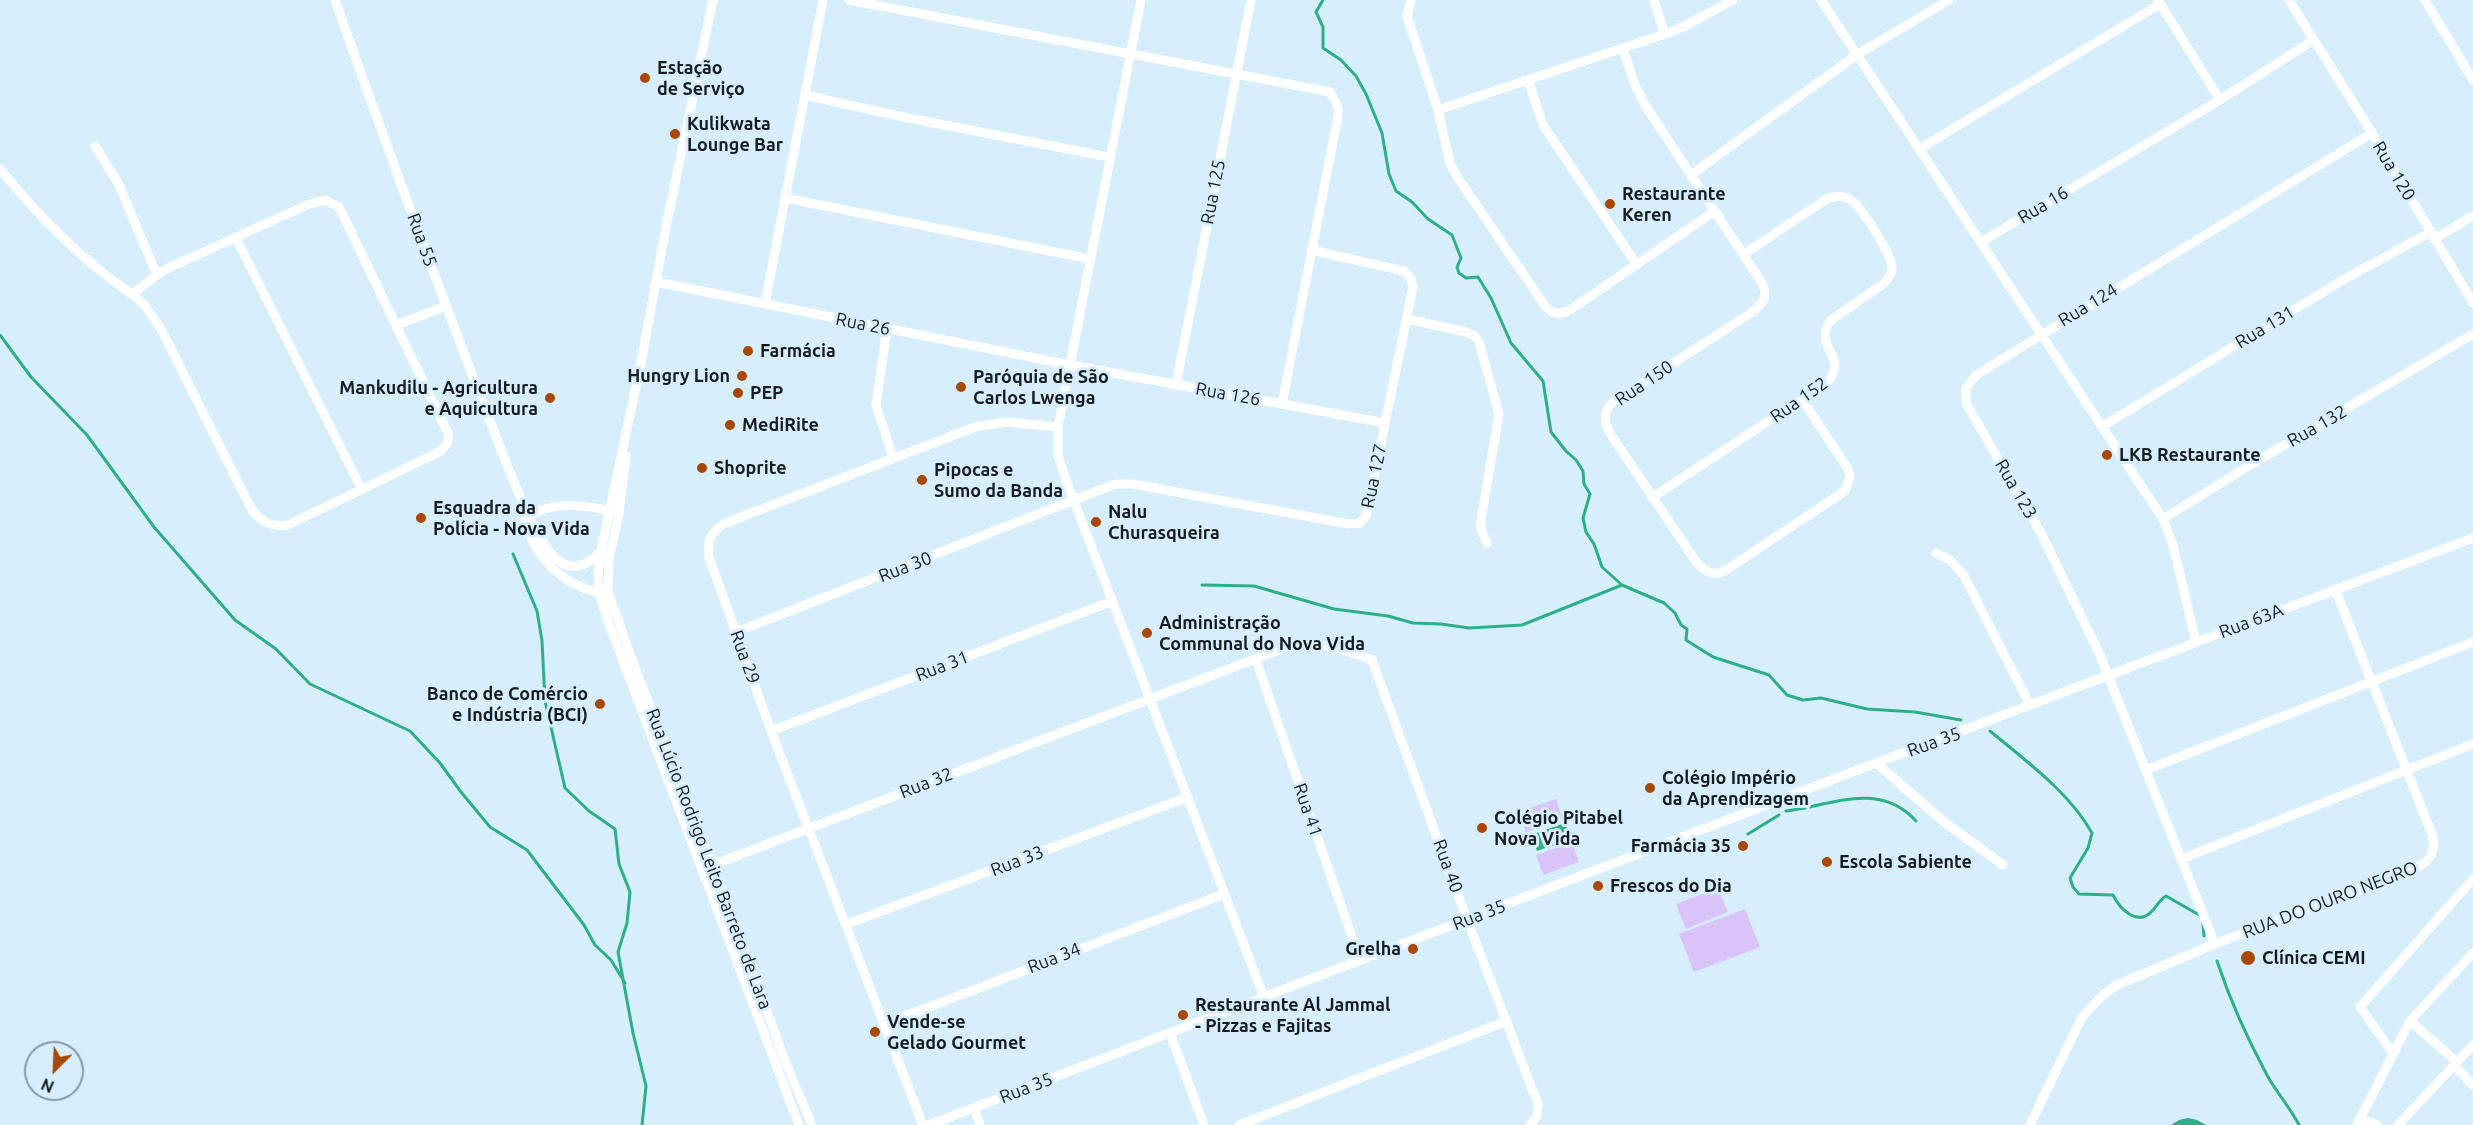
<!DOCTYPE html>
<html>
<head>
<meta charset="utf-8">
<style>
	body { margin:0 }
	#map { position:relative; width:2473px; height:1125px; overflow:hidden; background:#d7eefd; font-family:Ubuntu,sans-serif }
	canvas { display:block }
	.north { position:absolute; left:24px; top:1041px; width:60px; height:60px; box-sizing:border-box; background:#d7eefd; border:2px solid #899aa5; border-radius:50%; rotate:204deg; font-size:16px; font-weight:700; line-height:24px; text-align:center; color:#151d22 }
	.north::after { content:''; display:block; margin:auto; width:21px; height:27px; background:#a94803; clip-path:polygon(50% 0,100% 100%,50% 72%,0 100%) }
</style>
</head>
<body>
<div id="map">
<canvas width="2473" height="1125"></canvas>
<div class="north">N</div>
</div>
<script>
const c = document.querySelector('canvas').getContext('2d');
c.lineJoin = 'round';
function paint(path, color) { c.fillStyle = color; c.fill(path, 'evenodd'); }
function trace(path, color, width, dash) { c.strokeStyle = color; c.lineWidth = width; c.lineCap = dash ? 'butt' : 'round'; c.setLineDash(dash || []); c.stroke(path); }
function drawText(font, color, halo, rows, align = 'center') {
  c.font = font + ' Ubuntu,sans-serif'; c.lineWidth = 6; c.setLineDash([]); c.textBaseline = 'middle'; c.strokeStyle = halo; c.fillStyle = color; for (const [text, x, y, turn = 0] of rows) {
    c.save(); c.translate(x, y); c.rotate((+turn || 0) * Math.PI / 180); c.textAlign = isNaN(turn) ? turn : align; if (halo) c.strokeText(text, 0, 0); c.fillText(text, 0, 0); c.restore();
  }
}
const green = new Path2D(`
	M1556,799l6,20 -36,13 -7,-20z
	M1572,842l7,20 -36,13 -7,-20z
	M1718,888l10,24 -42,17 -10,-25z
	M1745,909l15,38 -66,25 -15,-38z`);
const water = new Path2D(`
	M1565,823l6,16 -34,12 -6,-16z
	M2188,1118l9,2 9,5h-35l8,-5z`);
const stream = new Path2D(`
	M1323,0l-7,12 7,15v21l18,12 15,16 10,18 16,39 7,41 7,17 16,11 16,17 24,16 9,23 -4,9 2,6 7,5 12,-1 13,21 20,45 32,38 8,51 15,19 10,9 7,11 1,13 6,10 -7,24 3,14 8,12 8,23 20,18 42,18 11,10 6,12 6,4 -1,11 27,17 56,18 18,20 16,5 18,-2 46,11 48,3 46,8
	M0,335l31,42 56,58 67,92 81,93 41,29 34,35 100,47 30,32 21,29 29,35 37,23 57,75 11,20 16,15 14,23
	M513,554l24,57 5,30 3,60 20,87 24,23 26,18 4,35 11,28 -3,31 -9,29 15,81 13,53 -4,39
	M1202,585l52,1 80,23 54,7 25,7 28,1 28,4 53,-3 100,-40
	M1990,731c36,30 79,61 102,102l-4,15 -18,30 3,9 6,7 34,1c7,14 25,33 40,15 5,-6 7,-10 13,-14l35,20
	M1810,807c39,-9 76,-19 106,14
	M1786,811l19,-3
	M1748,834l31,-19
	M2203,922l1,14
	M2217,961c13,39 30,77 50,114 9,17 23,32 32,50`);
const minor = new Path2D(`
	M335,0c49,139 99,276 152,413 13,32 46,129 71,147 16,12 31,5 43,-9
	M713,0l-46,222 -26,141 -40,188 -3,22 1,19 11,35 189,498
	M849,0l481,92 8,15v9l-56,288
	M1141,0l-83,427v29l8,24 198,517
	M1411,0l-4,16 31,94 12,53 6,12 87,128c8,11 15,13 27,7l145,-99
	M1654,0l11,34
	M1821,0l342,519 10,26 23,97
	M2158,0l62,100
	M2289,0l83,133 101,170
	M2425,0l48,80
	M1623,49l12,36 10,20 117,178 3,8 -1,9 -10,11 -141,91c-11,10 -9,21 -2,33l86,128c9,9 17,14 29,7l119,-79 5,-14 -2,-8 -46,-70
	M1528,80l15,45 94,140
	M805,95l98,22 206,40
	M1438,110l227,-76 20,-8 48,-26
	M95,146l23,37 39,92
	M1919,149l241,-145
	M0,169c39,47 81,91 132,125
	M1692,174l166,-120 91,-54
	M785,198l305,61
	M325,200l14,7 109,226c2,8 -2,14 -9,19l-151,73c-17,2 -25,-2 -36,-15l-92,-183 -15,-21 -13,-12 32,-24 143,-65z
	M236,238l126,252
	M2434,239l39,-23
	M1981,242l239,-142 92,-59
	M656,282l414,83 315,58
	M765,304l58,-304
	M1407,319l59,13 8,3 5,7 20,72 -19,112 7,17
	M396,325l50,-19
	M887,329l-11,76 17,53
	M1176,385l75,-385
	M2103,426l245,-149 83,-45
	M626,456l-7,58 -10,45 -1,32 24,69 94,240 61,166 25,59
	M1653,497l175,-115c21,-27 -15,-33 2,-61l53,-37c4,-5 9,-9 9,-16 1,-11 -31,-62 -41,-68 -7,-5 -15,-4 -23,-2l-84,56
	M520,504c10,36 18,58 51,78 10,5 20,10 32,10
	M526,518c25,-18 60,-13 88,-6
	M2163,519l84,-52 226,-133
	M1936,553l14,7 13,14 67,131
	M736,632l379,-148h18l215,40 12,-1 6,-7 47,-229 -2,-9 -7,-7 -93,-21
	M1256,660l104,300
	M771,731l342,-130
	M1876,763l67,58 60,44
	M2146,770l327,-128
	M2181,859l292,-115
	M702,869l590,-224c24,-6 58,6 80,15l93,254 73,190 -1,12 -7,9
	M847,924l341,-127
	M2215,944l-115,-289 -58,-120 -76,-132v-15l10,-13 396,-242
	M2410,1021l47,41
	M885,1024l339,-130
	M1170,1033l34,92
	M2392,1052l-32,-45 113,-128
	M2454,1065l19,20
	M974,1108l6,17
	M2359,1118l18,7
	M923,1125l-152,-394 -62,-174c-2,-16 1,-23 14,-33l252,-97 32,-5 51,5
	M929,1125l947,-362 597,-225
	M1239,1125l268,-104
	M2030,1125l52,-108 21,-22 14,-10 98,-41 201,-76c16,-8 20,-18 16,-34l-97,-245
	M2357,1125l53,-104 63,-68
	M2398,1125l75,-80`);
const markers = [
	[645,78,6,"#a94803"],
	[675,134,6,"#a94803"],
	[1610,204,6,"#a94803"],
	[748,351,6,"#a94803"],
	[742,376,6,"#a94803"],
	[961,387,6,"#a94803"],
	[738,393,6,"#a94803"],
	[550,398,6,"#a94803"],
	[730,425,6,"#a94803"],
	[2107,455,6,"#a94803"],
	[702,468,6,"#a94803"],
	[922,480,6,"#a94803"],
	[421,518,6,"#a94803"],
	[1096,522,6,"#a94803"],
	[1147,633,6,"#a94803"],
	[600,704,6,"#a94803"],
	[1650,788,6,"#a94803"],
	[1482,828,6,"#a94803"],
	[1743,846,6,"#a94803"],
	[1827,862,6,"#a94803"],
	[1598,886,6,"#a94803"],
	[1413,949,6,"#a94803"],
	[2248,958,8,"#a94803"],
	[1183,1015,6,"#a94803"],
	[875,1032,6,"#a94803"]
];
const poiNames = [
	["Estação",657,68],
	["de Serviço",657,89],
	["Kulikwata",687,124],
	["Lounge Bar",687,145],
	["Restaurante",1622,194],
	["Keren",1622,215],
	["Farmácia",760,351],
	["Hungry Lion",730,376,"right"],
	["Paróquia de São",973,377],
	["Carlos Lwenga",973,398],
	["Mankudilu - Agricultura",538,388,"right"],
	["e Aquicultura",538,409,"right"],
	["PEP",750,393],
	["MediRite",742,425],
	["LKB Restaurante",2119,455],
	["Shoprite",714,468],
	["Pipocas e",934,470],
	["Sumo da Banda",934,491],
	["Esquadra da",433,508],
	["Polícia - Nova Vida",433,529],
	["Nalu",1108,512],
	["Churasqueira",1108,533],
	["Administração",1159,623],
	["Communal do Nova Vida",1159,644],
	["Banco de Comércio",588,694,"right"],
	["e Indústria (BCI)",588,715,"right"],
	["Colégio Império",1662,778],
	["da Aprendizagem",1662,799],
	["Colégio Pitabel",1494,818],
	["Nova Vida",1494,839],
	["Farmácia 35",1731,846,"right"],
	["Escola Sabiente",1839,862],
	["Frescos do Dia",1610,886],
	["Grelha",1401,949,"right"],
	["Clínica CEMI",2262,958],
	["Restaurante Al Jammal",1195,1005],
	["- Pizzas e Fajitas",1195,1026],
	["Vende-se",887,1022],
	["Gelado Gourmet",887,1043]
];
const streetNames = [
	["Rua 120",2394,171,59],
	["Rua 125",1213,192,-79],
	["Rua 16",2043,205,-31],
	["Rua 55",422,240,70],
	["Rua 124",2088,305,-31],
	["Rua 26",863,324,11],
	["Rua 131",2265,327,-31],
	["Rua 150",1644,383,-34],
	["Rua 126",1228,394,10],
	["Rua 152",1799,400,-35],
	["Rua 132",2317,426,-30],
	["Rua 127",1374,476,-78],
	["Rua 123",2016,489,60],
	["Rua 30",905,567,-21],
	["Rua 63A",2251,621,-21],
	["Rua 29",745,657,70],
	["Rua 31",942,666,-21],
	["Rua 35",1934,742,-20],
	["Rua 32",926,783,-21],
	["Rua 41",1308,810,71],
	["Rua Lúcio Rodrigo Leito Barreto de Lara",709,859,69],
	["Rua 33",1017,861,-21],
	["Rua 40",1448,866,70],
	["RUA DO OURO NEGRO",2330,900,-21],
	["Rua 35",1479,915,-21],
	["Rua 34",1054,958,-21],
	["Rua 35",1026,1088,-21]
];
paint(green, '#dac3f9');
paint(water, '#2faf88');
trace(stream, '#2faf88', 3);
trace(minor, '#fff', 9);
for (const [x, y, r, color] of markers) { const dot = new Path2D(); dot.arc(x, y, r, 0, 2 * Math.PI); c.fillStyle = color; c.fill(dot); trace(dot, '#d7eefd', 2); }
drawText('bold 18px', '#151d22', '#d7eefd', poiNames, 'left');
drawText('18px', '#151d22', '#d7eefd', streetNames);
</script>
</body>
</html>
